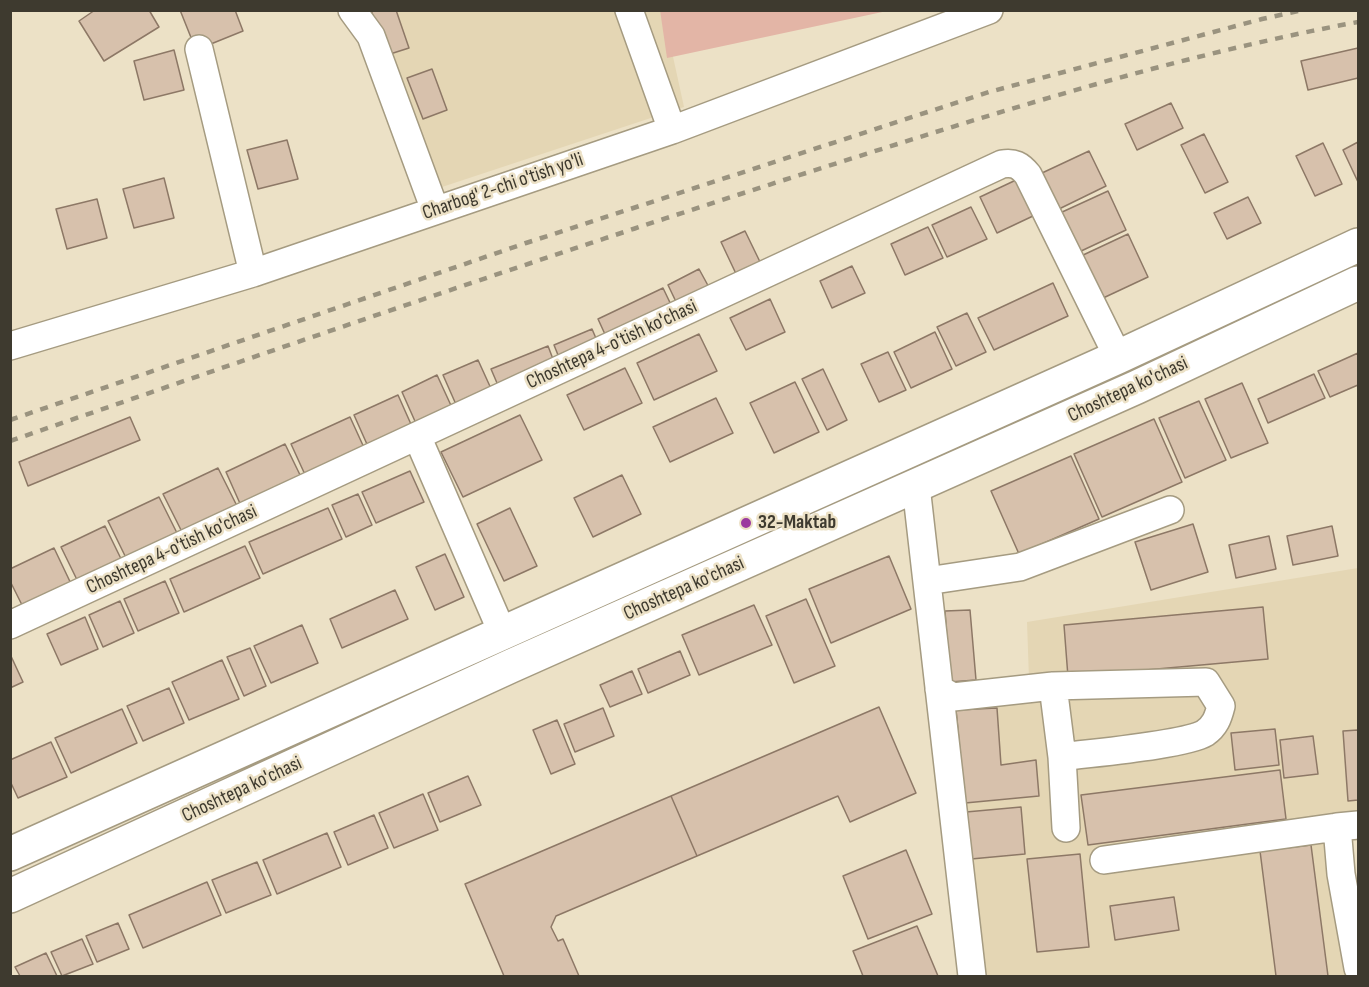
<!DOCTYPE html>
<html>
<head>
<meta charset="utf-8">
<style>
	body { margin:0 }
	#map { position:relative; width:1369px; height:987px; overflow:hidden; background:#ece1c6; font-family:"Sofia Sans Condensed",sans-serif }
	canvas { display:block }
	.frame { position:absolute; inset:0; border:12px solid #3e3a2f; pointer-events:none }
</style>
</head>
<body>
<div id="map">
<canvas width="1369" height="987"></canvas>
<div class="frame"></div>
</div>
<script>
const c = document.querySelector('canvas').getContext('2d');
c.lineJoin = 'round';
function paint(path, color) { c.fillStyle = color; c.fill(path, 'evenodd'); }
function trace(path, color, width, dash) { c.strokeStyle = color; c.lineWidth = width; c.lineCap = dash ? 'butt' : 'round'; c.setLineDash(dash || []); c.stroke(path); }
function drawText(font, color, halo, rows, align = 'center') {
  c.font = font + ' "Sofia Sans Condensed",sans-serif'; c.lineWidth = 5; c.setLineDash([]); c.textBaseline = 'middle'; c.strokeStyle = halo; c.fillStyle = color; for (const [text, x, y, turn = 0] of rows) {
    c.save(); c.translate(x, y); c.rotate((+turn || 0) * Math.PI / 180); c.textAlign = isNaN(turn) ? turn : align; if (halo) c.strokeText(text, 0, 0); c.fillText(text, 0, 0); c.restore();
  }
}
const built = new Path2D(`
	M359,11h304l21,96 -242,80z
	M1358,568v251l-29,3 18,154h-368l-27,-269 77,-28 -2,-57z`);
const green = new Path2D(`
	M660,10h227v1l-220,47z`);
const building = new Path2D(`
	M95,10h54l10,17 -55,34 -25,-40z
	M180,10h55l8,21 -47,19z
	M371,10h25l13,38 -22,7z
	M1358,48v30l-50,12 -7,-29z
	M174,50l10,40 -40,10 -10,-39z
	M432,69l15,41 -24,9 -16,-41z
	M1171,103l12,25 -46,22 -12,-26z
	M1204,134l24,48 -23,11 -24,-48z
	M287,140l11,39 -40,10 -11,-39z
	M1358,142v40l-15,-32z
	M1323,143l19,41 -27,12 -19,-40z
	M1089,151l17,35 -47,23 -17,-36z
	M164,178l10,40 -40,10 -11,-39z
	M1016,180l17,36 -36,17 -17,-36z
	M1108,191l18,39 -47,22 -19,-39z
	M1248,197l13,26 -34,16 -13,-26z
	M97,199l10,39 -40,11 -11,-40z
	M971,207l16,32 -40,18 -15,-32z
	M928,227l15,31 -38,17 -14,-31z
	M745,231l17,35 -24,12 -17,-36z
	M1128,234l20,43 -47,22 -20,-43z
	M852,266l13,27 -33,15 -12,-27z
	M699,269l12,22 -32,17 -11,-23z
	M1053,283l15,33 -74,34 -16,-32z
	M663,288l11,23 -65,32 -11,-24z
	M770,299l15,33 -39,18 -16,-32z
	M967,313l19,39 -30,14 -19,-39z
	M592,329l9,21 -39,15 -8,-20z
	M935,332l17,37 -41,19 -17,-36z
	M699,334l18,37 -63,29 -17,-37z
	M548,346l8,21 -56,23 -9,-21z
	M888,352l18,38 -27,12 -18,-38z
	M1358,353v32l-28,12 -12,-26z
	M478,360l15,33 -35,16 -15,-34z
	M625,368l17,35 -58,27 -17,-35z
	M823,369l24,51 -20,10 -25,-51z
	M1314,374l11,24 -57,25 -10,-24z
	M437,375l17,37 -36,16 -16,-36z
	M795,382l24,50 -45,21 -24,-50z
	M1242,383l26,60 -37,15 -26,-59z
	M398,395l16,36 -44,20 -16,-36z
	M716,398l17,35 -63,29 -17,-35z
	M1199,401l27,59 -41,18 -26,-60z
	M520,415l22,45 -79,37 -22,-45z
	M130,417l10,23 -112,46 -9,-24z
	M350,417l16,35 -59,27 -16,-35z
	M1154,419l28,63 -80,35 -28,-63z
	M285,444l17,35 -60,29 -16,-36z
	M1071,456l28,63 -80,35 -28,-63z
	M218,468l21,42 -55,26 -21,-42z
	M410,471l14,31 -48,21 -14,-31z
	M622,475l19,39 -48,23 -19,-39z
	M358,494l14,31 -26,12 -14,-32z
	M159,497l21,42 -51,25 -21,-43z
	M328,508l14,31 -79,35 -14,-32z
	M510,508l27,58 -33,15 -27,-57z
	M1193,524l15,48 -57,18 -16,-48z
	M105,526l20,41 -44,21 -20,-41z
	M1332,526l6,30 -45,9 -6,-29z
	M1269,536l7,33 -40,9 -7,-33z
	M245,546l15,32 -76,34 -14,-33z
	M54,548l20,42 -48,23 -16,-32v-12z
	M445,554l19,43 -29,13 -19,-43z
	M889,556l22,53 -80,34 -22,-54z
	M165,581l14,32 -41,18 -14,-32z
	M395,590l13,29 -66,29 -12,-29z
	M806,599l29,67 -41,17 -28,-67z
	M120,601l14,32 -31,14 -14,-32z
	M754,605l18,40 -73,30 -17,-40z
	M1263,607l5,52 -200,18 -4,-52z
	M970,610l6,70 -26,2 -5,-71z
	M85,617l13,32 -37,16 -14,-31z
	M302,625l16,38 -47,20 -17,-37z
	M250,648l16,38 -22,10 -17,-39z
	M680,651l10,24 -42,18 -10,-24z
	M10,654l13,28 -13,6z
	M222,660l17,39 -50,21 -17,-38z
	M632,671l10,23 -32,13 -10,-22z
	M169,688l15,35 -41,18 -16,-35z
	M879,707l37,86 -66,29 -12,-26 -141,60 -26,-60z
	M603,708l11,28 -39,16 -11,-28z
	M997,708l4,57 35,-5 3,36 -74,7 -9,-93z
	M122,709l15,34 -66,30 -16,-35z
	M557,720l18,44 -24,10 -18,-44z
	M1275,729l4,36 -44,5 -4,-37z
	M1358,730v70l-10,1 -5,-70z
	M1313,736l5,38 -34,4 -4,-38z
	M51,742l16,35 -49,21 -8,-17v-21z
	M1280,770l6,49 -198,26 -7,-50z
	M468,776l13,29 -41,17 -12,-29z
	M423,794l15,36 -44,18 -15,-35z
	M671,796l26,60 -141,60 -5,11 7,14 5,-2 16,37h-75l-39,-92z
	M1021,807l4,47 -54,5 -5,-47z
	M374,815l14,33 -40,17 -14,-33z
	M327,833l14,34 -64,27 -14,-34z
	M1311,845l17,131h-52l-16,-125z
	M906,850l26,64 -64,25 -25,-63z
	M1080,854l9,93 -52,5 -10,-93z
	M257,862l14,33 -45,18 -14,-33z
	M207,882l14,33 -78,33 -14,-33z
	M1174,897l5,33 -64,10 -5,-34z
	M118,923l11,26 -32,13 -11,-26z
	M917,926l21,50h-75l-10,-25z
	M82,939l11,25 -31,12 -11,-24z
	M46,953l11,23h-37l-5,-9z`);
const minor = new Path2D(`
	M352,10l19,26 64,174
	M629,10l43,120
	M199,49l54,224
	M10,346l243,-73 419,-143 317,-120
	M417,436l85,196
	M916,486l56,490
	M927,581l93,-14 150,-57
	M10,625l992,-461c12,-2 18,1 26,11l90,182
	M939,689l14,8 100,-11 153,-4 15,24c-3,12 -6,20 -16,27 -20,12 -115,20 -143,24l-9,-71
	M1062,757l4,71
	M1358,825l-21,2 4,47 17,94
	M1104,860l233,-33`);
const major = new Path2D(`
	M10,854l1108,-497 240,-112
	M10,896l501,-230 626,-279 221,-104`);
const rail = new Path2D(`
	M10,420l516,-177 463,-151 273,-73 41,-9
	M10,441c258,-89 515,-178 774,-261 189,-60 379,-122 574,-158`);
const markers = [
	[746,523,6,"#9b399f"]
];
const streetNames = [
	["Charbog' 2-chi o'tish yo'li",503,187,-19],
	["Choshtepa 4-o'tish ko'chasi",612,345,-25],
	["Choshtepa ko'chasi",1128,390,-25],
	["Choshtepa 4-o'tish ko'chasi",172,550,-25],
	["Choshtepa ko'chasi",684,589,-24],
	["Choshtepa ko'chasi",242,790,-25]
];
const poiNames = [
	["32-Maktab",758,523]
];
paint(built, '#e4d6b4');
paint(green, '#e3b5a6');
paint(building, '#d7c1ac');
trace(building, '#8d7866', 1.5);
trace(minor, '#a59b81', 30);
trace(major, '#a59b81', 36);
trace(minor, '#fff', 27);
trace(major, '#fff', 33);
trace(rail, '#9a937f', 4.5, [8, 8]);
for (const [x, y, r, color] of markers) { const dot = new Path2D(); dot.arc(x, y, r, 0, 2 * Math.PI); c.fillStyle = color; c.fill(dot); trace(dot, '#ece1c6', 2); }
drawText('20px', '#3e3a2f', '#ece1c6', streetNames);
drawText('bold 20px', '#3e3a2f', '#ece1c6', poiNames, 'left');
</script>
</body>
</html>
